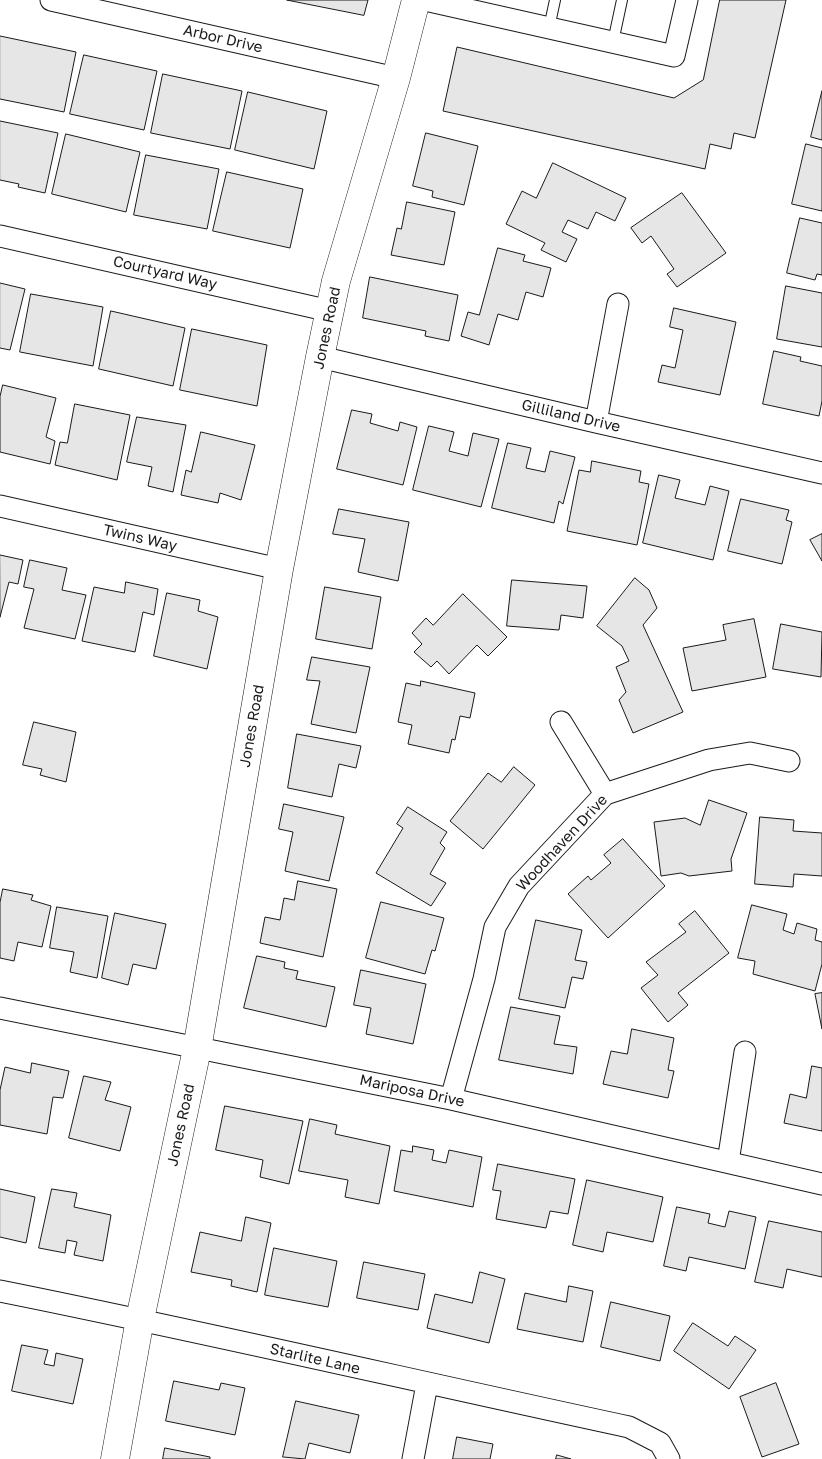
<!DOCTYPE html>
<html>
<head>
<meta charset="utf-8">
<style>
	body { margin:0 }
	canvas { display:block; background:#fff }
</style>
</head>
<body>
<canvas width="822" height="1459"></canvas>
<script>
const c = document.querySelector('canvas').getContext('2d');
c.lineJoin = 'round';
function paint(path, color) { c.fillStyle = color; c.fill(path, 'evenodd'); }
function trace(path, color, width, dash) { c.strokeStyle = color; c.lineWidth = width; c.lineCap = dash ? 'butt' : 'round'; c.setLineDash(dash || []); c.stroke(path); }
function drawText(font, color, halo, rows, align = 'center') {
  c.font = font + ' "Golos Text",sans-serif'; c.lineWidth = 4; c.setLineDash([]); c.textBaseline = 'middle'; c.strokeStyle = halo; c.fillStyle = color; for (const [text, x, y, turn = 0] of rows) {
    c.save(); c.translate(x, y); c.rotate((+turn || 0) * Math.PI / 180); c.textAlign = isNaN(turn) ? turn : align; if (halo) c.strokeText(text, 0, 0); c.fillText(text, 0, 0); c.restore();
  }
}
const building = new Path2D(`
	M287,0h81l-4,15z
	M720,0h66l-31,138 -21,-5 -3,16 -21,-5 -5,25 -262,-58 14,-64 217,51 29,-18z
	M0,36l76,16 -12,60 -64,-13z
	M84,55l73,16 -13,59 -74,-16z
	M163,74l79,17 -12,58 -79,-16z
	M822,91v49l-11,-3z
	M248,92l79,19 -13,58 -79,-19z
	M0,121l58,12 -13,60 -27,-6 1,-3 -19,-4z
	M426,133l52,13 -14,59 -32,-8 1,-6 -20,-5z
	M66,134l74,18 -14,60 -74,-18z
	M806,144l16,4v63l-30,-7z
	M146,155l73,14 -12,60 -73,-14z
	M553,163l73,35 -11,23 -19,-9 -8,17 -20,-9 -6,12 15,7 -11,23 -25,-12 4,-7 -39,-19 16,-33 14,7z
	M227,172l76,17 -13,59 -77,-17z
	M682,193l44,60 -49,34 -10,-13 7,-5 -23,-33 -9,7 -11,-15z
	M407,202l48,10 -11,53 -53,-10 6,-27 4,1z
	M800,218l22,5v52l-5,-1 -2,6 -28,-7z
	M498,248l27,7 -2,6 28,7 -8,29 -17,-5 -8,28 -20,-6 -9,31 -28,-9 7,-24 11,3z
	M370,277l88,18 -9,46 -24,-5 1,-5 -63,-13z
	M0,283l25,6 -15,61 -10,-2z
	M786,286l36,7v54l-45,-8z
	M31,294l72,13 -10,59 -73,-14z
	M674,308l62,14 -16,73 -62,-13 4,-17 13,3 8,-38 -13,-3z
	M111,311l74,17 -12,58 -74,-17z
	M192,329l75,16 -10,61 -77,-16z
	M774,351l27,6 -1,4 22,5v35l-3,15 -56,-12z
	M3,385l53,13 -10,39 9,4 -5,23 -50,-12v-55z
	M75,404l55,11 -13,65 -62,-15 5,-23 7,1z
	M352,410l20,4 -2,9 28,8 2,-9 17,5 -14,58 -66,-16z
	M137,417l49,8 -13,67 -25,-6 4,-19 -25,-5z
	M429,426l25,6 -5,19 19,5 5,-23 26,6 -18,68 -68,-17z
	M201,432l54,13 -14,55 -21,-7 -2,10 -37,-8 5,-25 5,2z
	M508,443l23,5 -5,20 19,4 5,-21 25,6 -12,47 -4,-3 -5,22 -62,-15z
	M592,461l49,10 -2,11 10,2 -12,61 -70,-14 12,-61 11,2z
	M659,475l21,5 -5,18 30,7 5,-19 19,5 -16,69 -70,-17z
	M741,499l48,11 -3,10 6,2 -10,42 -54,-13z
	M339,509l70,13 -11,59 -40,-9 7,-33 -32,-5z
	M822,534v27l-12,-21z
	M0,555l23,5 -5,24 -9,-2 -9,35z
	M30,560l37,8 -5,22 24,5 -11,44 -51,-11 10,-39 -10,-2z
	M635,578l14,12 8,18 -14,17 40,87 -50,21 -14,-33 7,-8 -10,-25 13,-6 -7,-15 -25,-20z
	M512,580l75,6 -4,32 -22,-3 -2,15 -52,-4z
	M126,582l32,7 -4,26 -11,-3 -8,40 -53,-11 12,-54 30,6z
	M325,587l56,10 -9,52 -56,-10z
	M167,593l33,7 -2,11 20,6 -11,52 -53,-13z
	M463,594l44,43 -19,19 -11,-11 -28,29 -12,-13 -6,6 -17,-15 8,-8 -10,-11 14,-15 7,7z
	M754,619l12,58 -74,14 -9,-43 43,-8 -3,-15z
	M781,624l41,8 -1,45 -48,-8z
	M312,657l58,10 -14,66 -45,-9 9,-43 -13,-1z
	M421,681l54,12 -5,25 -10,-2 -5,24 -3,-1 -3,14 -41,-9 4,-19 -14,-3 8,-39 14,3z
	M34,722l42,10 -10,50 -26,-7 2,-6 -19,-4z
	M297,734l64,12 -5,22 -17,-4 -7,33 -44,-9z
	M514,767l21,18 -52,64 -33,-28 38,-48 13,9z
	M709,800l38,13 -16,46 1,12 -43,5 -8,-3 -20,3 -7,-54 31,-4 15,7z
	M284,804l60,13 -15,64 -44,-10 8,-39 -14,-3z
	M408,807l39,25 -7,11 5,5 -15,26 16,9 -15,23 -55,-33 27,-45 -6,-4z
	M760,817l34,3 -1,11 29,2v43l-28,-2 -1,13 -38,-3z
	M623,839l42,47 -57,52 -40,-44 20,-18 3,4 20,-17 -7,-8z
	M298,881l39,8 -14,68 -63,-14 5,-26 15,3 4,-22 10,2z
	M3,889l30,6 -2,5 20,6 -9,41 -24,-5 -4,19 -14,-3v-55z
	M381,902l63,16 -9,33 -3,-1 -7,24 -59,-16z
	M752,905l35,9 -4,16 11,4 3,-11 20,6 -2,11 7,2v22l-7,27 -62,-17 2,-13 -17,-3z
	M57,907l51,9 -11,62 -27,-6 4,-20 -24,-4z
	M695,911l34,42 -51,40 10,12 -20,17 -27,-34 17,-13 -12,-13 40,-30 -7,-8z
	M115,913l51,11 -10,45 -23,-5 -5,21 -26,-7z
	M536,920l46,10 -7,30 12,2 -4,17 -11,-2 -7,31 -46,-9z
	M257,956l28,6 -1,6 14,3 -2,8 39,8 -9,40 -82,-19z
	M361,970l65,14 -13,60 -47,-10 5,-26 -17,-3z
	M822,993v36l-7,-35z
	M511,1007l49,9 -6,28 23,3 -4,27 -74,-14z
	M632,1029l42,9 -6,32 6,1 -6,27 -65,-14 8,-33 16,3z
	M32,1063l37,8 -6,27 -10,-1 -6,37 -47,-9v-35l5,-23 25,6z
	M812,1066l10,2v63l-38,-8 6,-29 16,4z
	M84,1076l27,6 -6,18 26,7 -11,44 -51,-13z
	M225,1106l78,15 -14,63 -29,-7 3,-17 -47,-10z
	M310,1119l27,6 -2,9 55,12 -11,58 -34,-7 3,-17 -49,-9z
	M413,1146l21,4 -2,10 14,3 3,-13 33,7 -9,50 -79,-16 7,-41 11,2z
	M498,1164l77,15 -7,35 -18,-3 -4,17 -50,-9 5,-28 -8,-1z
	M587,1180l76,17 -10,45 -46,-10 -4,20 -30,-7z
	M0,1189l35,8 -9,46 -26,-6z
	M52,1189l25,4 -3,14 37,8 -8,46 -29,-6 3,-13 -10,-2 -2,13 -26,-5z
	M677,1207l33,7 -2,9 17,4 4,-16 27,6 -11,52 -56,-12 -3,14 -22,-5z
	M246,1217l25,6 -14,69 -26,-6 1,-6 -41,-8 9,-40 41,9z
	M769,1221l53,11v45l-35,-8 -4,19 -28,-6z
	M274,1248l63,13 -9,46 -63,-12z
	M364,1262l61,12 -7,36 -61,-12z
	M480,1272l25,7 -16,64 -62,-15 8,-34 37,9z
	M569,1286l24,5 -10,51 -66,-13 8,-36 41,9z
	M611,1302l59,14 -10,45 -59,-14z
	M693,1323l35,23 7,-10 21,14 -27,39 -55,-38z
	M22,1345l26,5 -4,14 10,2 2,-13 27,6 -10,45 -61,-13z
	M174,1381l45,9 2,-7 24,5 -10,47 -69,-14z
	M776,1383l23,61 -37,13 -22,-60z
	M296,1401l63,14 -9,38 -41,-10 -4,16 -22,-2z
	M457,1437l36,7 -3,15h-37z
	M165,1448l45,9v2h-47z
	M557,1455l14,4h-15z`);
const lane = new Path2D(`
	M549,28l6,-28
	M613,42l9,-42`);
const street = new Path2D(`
	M51,0l345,78
	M425,0l249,56 13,-56
	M0,236l330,75
	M320,357l276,65 226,51
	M596,422l22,-118
	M0,506l279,63
	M561,722l44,72
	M0,1008l451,91 371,85
	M451,1099l33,-120 11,-52 24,-41 86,-92 104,-34 41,-7 39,8
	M728,1162l17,-110
	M0,1291c210,42 419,91 629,136l31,16 9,16
	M413,1459l14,-75`);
const secondary = new Path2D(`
	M115,1459l25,-140 57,-270 82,-480 41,-212 16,-76 60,-203 20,-78`);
const streetNames = [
	["Arbor Drive",223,39,13],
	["Courtyard Way",165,273,13],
	["Jones Road",327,328,-78],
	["Gilliland Drive",571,416,13],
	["Twins Way",140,538,13],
	["Jones Road",252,726,-80],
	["Woodhaven Drive",562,843,-47],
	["Mariposa Drive",412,1091,12],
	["Jones Road",181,1125,-78],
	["Starlite Lane",315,1359,13]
];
paint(building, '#e6e6e6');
trace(building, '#1a1a1a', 1);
trace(lane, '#1a1a1a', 12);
trace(street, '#1a1a1a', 23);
trace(secondary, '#1a1a1a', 29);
trace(lane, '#fff', 10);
trace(street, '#fff', 21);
trace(secondary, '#fff', 28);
drawText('15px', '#1a1a1a', '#fff', streetNames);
</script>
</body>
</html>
